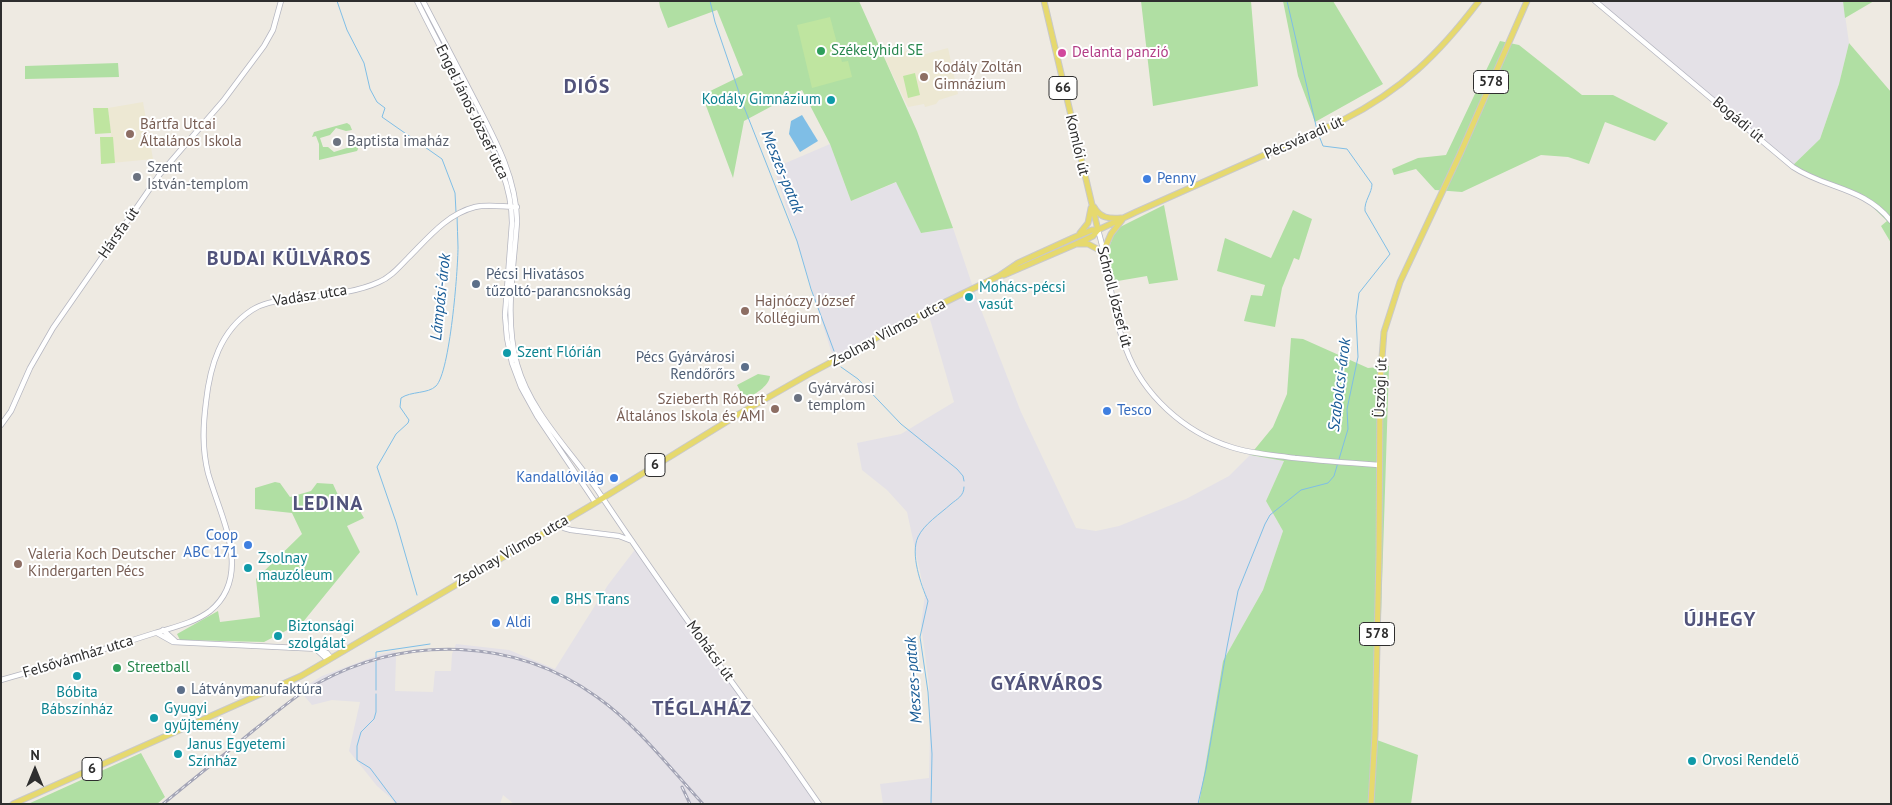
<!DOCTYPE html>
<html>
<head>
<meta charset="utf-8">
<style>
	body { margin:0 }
	#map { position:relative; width:1892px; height:805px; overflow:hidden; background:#eeeae2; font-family:"PT Sans",sans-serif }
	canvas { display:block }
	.frame { position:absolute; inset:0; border:2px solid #2e2e2e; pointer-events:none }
	.north { position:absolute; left:10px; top:745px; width:50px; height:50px; -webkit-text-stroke:4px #fff; paint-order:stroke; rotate:0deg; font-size:14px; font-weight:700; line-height:20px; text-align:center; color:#2e2e2e }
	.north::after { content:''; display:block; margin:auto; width:18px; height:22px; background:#2e2e2e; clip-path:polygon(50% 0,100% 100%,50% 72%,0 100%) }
</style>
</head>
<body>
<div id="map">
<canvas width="1892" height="805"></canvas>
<div class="frame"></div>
<div class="north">N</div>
</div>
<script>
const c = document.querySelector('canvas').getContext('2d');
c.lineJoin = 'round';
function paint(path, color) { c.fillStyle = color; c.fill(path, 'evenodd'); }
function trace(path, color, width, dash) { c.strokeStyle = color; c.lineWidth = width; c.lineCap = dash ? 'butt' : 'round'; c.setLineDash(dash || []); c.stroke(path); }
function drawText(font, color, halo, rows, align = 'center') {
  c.font = font + ' "PT Sans",sans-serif'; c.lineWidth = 4; c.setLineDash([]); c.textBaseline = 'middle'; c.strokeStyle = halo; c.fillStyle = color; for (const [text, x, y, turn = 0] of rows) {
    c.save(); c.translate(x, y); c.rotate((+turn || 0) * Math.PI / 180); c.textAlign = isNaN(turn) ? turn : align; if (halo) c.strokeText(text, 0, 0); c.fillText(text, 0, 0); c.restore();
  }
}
const industrial = new Path2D(`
	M1595,1h248l6,42 -10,41 -19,55 -30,29 -94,-83z
	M830,144l21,57 46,-19 24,51 32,-5 25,74 43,110 55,116 20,3 23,-5 67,-27 43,-23 21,-21 34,6 -18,40 17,30 -20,59 -40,71 -24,143h-316l-3,-20 49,-6 1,-43 -1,-50 -8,-61 4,-29 -18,-83 -20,-22 -25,-20 -5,-27 44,-9 53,-32 -27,-93 -92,49 -4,-7 -57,-183z
	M637,547l185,257h-308l-11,-9 -3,9h-105l-4,-6 -14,-12 -28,-35 11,-49 -28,-2 -20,5 -13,-15 23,-14 59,-22 14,-3 1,6 -1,34 38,1 2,-21h16l1,-17 4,-10 53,6 46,19 53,-84z`);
const education = new Path2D(`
	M948,48l10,46 -19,6 -3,4 -11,3 -1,-3 -16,3 -23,-48 24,-9 3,7h2z
	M143,102l10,57 -52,5 -1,-27h10l1,-2 -3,-27z`);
const green = new Path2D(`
	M659,1h200l58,130 36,97 -32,5 -25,-51 -45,19 -21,-57 -28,-54 -58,31 -11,57 -31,-83 41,-20 -26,-65 -49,18 -8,-21z
	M1141,1h110l7,85 -105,20z
	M1283,1h50l50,83 -68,38 -17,-46z
	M1843,1h31l-29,17z
	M1500,41l19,4 63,50h31l55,28 -13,18 -50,-19 -16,42 -21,-7 -27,-2 -79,37 -27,-2 -19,-21 -22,6 -2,-6 26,-11 28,-3z
	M1849,43l42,49v151l-10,-17 6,-5 -30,-29 -38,-11 -29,-13 30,-29 19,-55z
	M118,63l1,14 -94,2v-13z
	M347,123l3,2 2,5 -6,1 -10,-3 -6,7 -10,3 3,9h5l6,5 19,-6 -1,-9 -4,1 -1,-3 7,-1 4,15 -1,2 -38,9v-16l-3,-8 -4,1 2,-5z
	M1164,205l14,75 -29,4 -2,-8 -41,7 -5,-30 7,-3 8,-21z
	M1293,210l19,9 -13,41 -5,-2 -12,30 -7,39 -31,-6 7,-26 11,1 3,-11 -48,-14 8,-33 46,20z
	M1291,338l12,1 65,29 21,-2 -12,374 41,15 -7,49h-212l24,-143 40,-71 20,-59 -17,-30 18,-40 -34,-6 23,-28 14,-33z
	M758,374l12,2c-1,11 -16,18 -25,24l-8,-15z
	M275,482l5,1 10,14 21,-6 6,-8 16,1 10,22 11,-5 10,17 -17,8 13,26 -57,70 -39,20 -84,-2 -3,-6 41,-23 2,11 40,-5 -4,-38 46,-45 -10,-21 -37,-4v-21z
	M141,753l24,44 -8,7h-129z`);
const pitch = new Path2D(`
	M830,17l12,45 6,-1 4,16 -40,11 -15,-63z
	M915,73l5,22 -12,3 -5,-22z
	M93,108h15l3,25 -16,1z
	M100,137h13l2,26 -14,1z`);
const water = new Path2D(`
	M802,115l16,26 -18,11 -11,-18 2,-13z`);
const stream = new Path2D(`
	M337,1l10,29 17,33 6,26 7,13 8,6 -3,9 60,42 13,34 1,19
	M710,1l5,21 29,85 53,134 14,48 23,62
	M1287,1l30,129
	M841,367l17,12 43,45 56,45 6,7 1,5
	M417,595l-21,-73 -19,-55 19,-33 12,-11 1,-3 -9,-13 1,-9c10,-7 27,-4 35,-12 14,-14 22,-116 22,-139 0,-10 -1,-21 -1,-31
	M376,690v-38l54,-8
	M376,694v18l-2,7 -13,13 -4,14v14l13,8 27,36
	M931,804l1,-50 -4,-62 -8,-55 8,-36c-7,-16 -18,-47 -10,-64 6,-13 22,-23 33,-33 6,-5 13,-8 13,-17
	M1198,804l8,-35 21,-122 11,-56 27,-67 5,-9 31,-25 27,-7 6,-7 14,-47 -1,-20 11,-52 -2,-41 3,-23 31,-39 -25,-43c-1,-10 7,-18 7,-27l-25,-35 -24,-3 -5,-13`);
const secondary = new Path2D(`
	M417,1c18,37 38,73 57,110 18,36 38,71 38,112l-7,92 2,23 5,25 9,24 16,29 58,86
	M423,1c16,31 32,61 48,92 21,41 45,81 46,128 -3,47 -13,97 0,143 14,50 55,88 83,130 54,81 111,160 169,239 17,23 33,47 50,71
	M1595,1l198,166c33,22 71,20 98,54
	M1098,230c12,39 13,81 28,119 17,46 58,83 105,98 21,7 43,8 64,11 28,3 56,5 84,7
	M1,425l10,-14 19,-43 23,-40 107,-154 63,-73 41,-55 9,-16 8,-29
	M560,523l4,5 7,2 48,6 13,5
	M163,630l12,11
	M157,633l16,9 146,7 8,4 4,5
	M317,650l11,10
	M1,680c52,-14 103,-31 154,-47 19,-6 39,-10 55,-22 44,-36 10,-95 -2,-138 -6,-25 -5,-47 -2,-71 4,-36 14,-71 46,-92 12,-8 26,-9 40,-11 29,-4 61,-5 87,-17 12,-5 20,-15 29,-24 20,-20 39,-44 67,-51 13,-3 29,0 42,0`);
const primary = new Path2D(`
	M1044,1l54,229
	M1094,207c6,11 15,12 27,11
	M1080,233l8,-10 3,-15
	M1078,244h10l15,8 8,-18 11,-14
	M1004,275l72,-31 17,-8 5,-6 38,-18 207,-92c59,-30 96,-66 136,-119
	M13,804l288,-128 289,-170 149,-92 70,-40 122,-65 68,-33 19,-13 57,-26 17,-7h6
	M1371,804l4,-70 4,-179 1,-172 4,-51 16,-50 60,-128 67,-153`);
const rail = new Path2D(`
	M682,787l8,17
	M163,804c30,-25 61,-49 91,-74 21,-16 41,-35 64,-47 88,-48 196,-46 279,14 41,29 72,70 106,107`);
const markers = [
	[821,51,5,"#2e9e5b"],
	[1062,53,5,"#d1479c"],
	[924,77,5,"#8d6e63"],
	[831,100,5,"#0f9aa8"],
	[130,134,5,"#8d6e63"],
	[337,142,5,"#6b7280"],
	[137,177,5,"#6b7280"],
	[1147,179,5,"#3f7fe0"],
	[476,284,5,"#5c6f8a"],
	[969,297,5,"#0f9aa8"],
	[745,311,5,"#8d6e63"],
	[507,353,5,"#0f9aa8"],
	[745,367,5,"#5c6f8a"],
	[798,398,5,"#6b7280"],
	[775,409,5,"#8d6e63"],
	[1107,411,5,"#3f7fe0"],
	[614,478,5,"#3f7fe0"],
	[248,545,5,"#3f7fe0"],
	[18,564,5,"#8d6e63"],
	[248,568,5,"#0f9aa8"],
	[555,600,5,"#0f9aa8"],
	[496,623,5,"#3f7fe0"],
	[278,636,5,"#0f9aa8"],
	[117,668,5,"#2e9e5b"],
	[77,676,5,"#0f9aa8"],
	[181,690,5,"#5c6f8a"],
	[154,718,5,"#0f9aa8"],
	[178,754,5,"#0f9aa8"],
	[1692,761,5,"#0f9aa8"]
];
const shields = [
	[1491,82,35],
	[1063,88,28],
	[655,465,20],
	[1377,634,35],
	[92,769,20]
];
const shieldNames = [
	["578",1491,82],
	["66",1063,88],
	["6",655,465],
	["578",1377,634],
	["6",92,769]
];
const leisureNames = [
	["Székelyhidi SE",831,51],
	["Streetball",127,668]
];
const hotelNames = [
	["Delanta panzió",1072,53]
];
const educationNames = [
	["Kodály Zoltán",934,68],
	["Gimnázium",934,85],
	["Bártfa Utcai",140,125],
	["Általános Iskola",140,142],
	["Hajnóczy József",755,302],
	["Kollégium",755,319],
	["Szieberth Róbert",765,400,"right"],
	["Általános Iskola és AMI",765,417,"right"],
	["Valeria Koch Deutscher",28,555],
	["Kindergarten Pécs",28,572]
];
const cultureNames = [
	["Kodály Gimnázium",821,100,"right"],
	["Mohács-pécsi",979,288],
	["vasút",979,305],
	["Szent Flórián",517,353],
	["Zsolnay",258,559],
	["mauzóleum",258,576],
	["BHS Trans",565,600],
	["Biztonsági",288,627],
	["szolgálat",288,644],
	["Bóbita",77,693,"center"],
	["Bábszínház",77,710,"center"],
	["Gyugyi",164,709],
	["gyűjtemény",164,726],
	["Janus Egyetemi",188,745],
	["Színház",188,762],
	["Orvosi Rendelő",1702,761]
];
const streetNames = [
	["Engel János József utca",472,112,64],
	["Bogádi út",1738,120,40],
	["Pécsváradi út",1304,138,-24],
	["Komlói út",1077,145,77],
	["Hársfa út",119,233,-55],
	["Vadász utca",310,296,-9],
	["Schroll József út",1114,297,76],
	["Zsolnay Vilmos utca",888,333,-28],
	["Üszögi út",1381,388,-88],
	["Zsolnay Vilmos utca",512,551,-30],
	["Mohácsi út",710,651,54],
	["Felsővámház utca",78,657,-17]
];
const worshipNames = [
	["Baptista imaház",347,142],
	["Szent",147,168],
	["István-templom",147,185],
	["Gyárvárosi",808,389],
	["templom",808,406]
];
const shopNames = [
	["Penny",1157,179],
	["Tesco",1117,411],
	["Kandallóvilág",604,478,"right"],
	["Coop",238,536,"right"],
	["ABC 171",238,553,"right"],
	["Aldi",506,623]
];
const serviceNames = [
	["Pécsi Hivatásos",486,275],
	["tűzoltó-parancsnokság",486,292],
	["Pécs Gyárvárosi",735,358,"right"],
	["Rendőrőrs",735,375,"right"],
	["Látványmanufaktúra",191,690]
];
const waterNames = [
	["Meszes-patak",782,172,68],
	["Lámpási-árok",441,297,-84],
	["Szabolcsi-árok",1340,385,-83],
	["Meszes-patak",914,680,-94]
];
const districtNames = [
	["DIÓS",587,87],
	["BUDAI KÜLVÁROS",289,259],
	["LEDINA",328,504],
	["ÚJHEGY",1720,620],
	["GYÁRVÁROS",1047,684],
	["TÉGLAHÁZ",702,709]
];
paint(industrial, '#e4e1e7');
paint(education, '#ede8d3');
paint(green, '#b0dfa3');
paint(pitch, '#bfe5a0');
paint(water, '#7fbee6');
trace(stream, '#7fbee6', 1);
trace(secondary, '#b5b6c0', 6);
trace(primary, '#c9c9c9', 7);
trace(secondary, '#fff', 4.5);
trace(primary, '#e6d96e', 5);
trace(rail, '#a4a5b6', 3);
trace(rail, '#fff', 1, [4]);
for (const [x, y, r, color] of markers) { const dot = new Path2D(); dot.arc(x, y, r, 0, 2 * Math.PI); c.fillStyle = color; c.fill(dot); trace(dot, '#fff', 2); }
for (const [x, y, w] of shields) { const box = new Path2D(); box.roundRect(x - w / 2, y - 11.5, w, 23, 4); c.fillStyle = '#fff'; c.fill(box); trace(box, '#2e2e2e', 1); }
drawText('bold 14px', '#2e2e2e', null, shieldNames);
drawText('15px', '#27864d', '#fff', leisureNames, 'left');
drawText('15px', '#b23c85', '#fff', hotelNames, 'left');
drawText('15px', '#785e54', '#fff', educationNames, 'left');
drawText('15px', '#0d838f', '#fff', cultureNames, 'left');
drawText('15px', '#2e2e2e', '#fff', streetNames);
drawText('15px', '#5b616d', '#fff', worshipNames, 'left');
drawText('15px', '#366cbe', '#fff', shopNames, 'left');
drawText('15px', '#4e5e75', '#fff', serviceNames, 'left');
drawText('italic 16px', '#195c96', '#fff', waterNames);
c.letterSpacing = '1px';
drawText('bold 20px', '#51537b', '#fff', districtNames);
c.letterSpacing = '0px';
</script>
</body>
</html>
